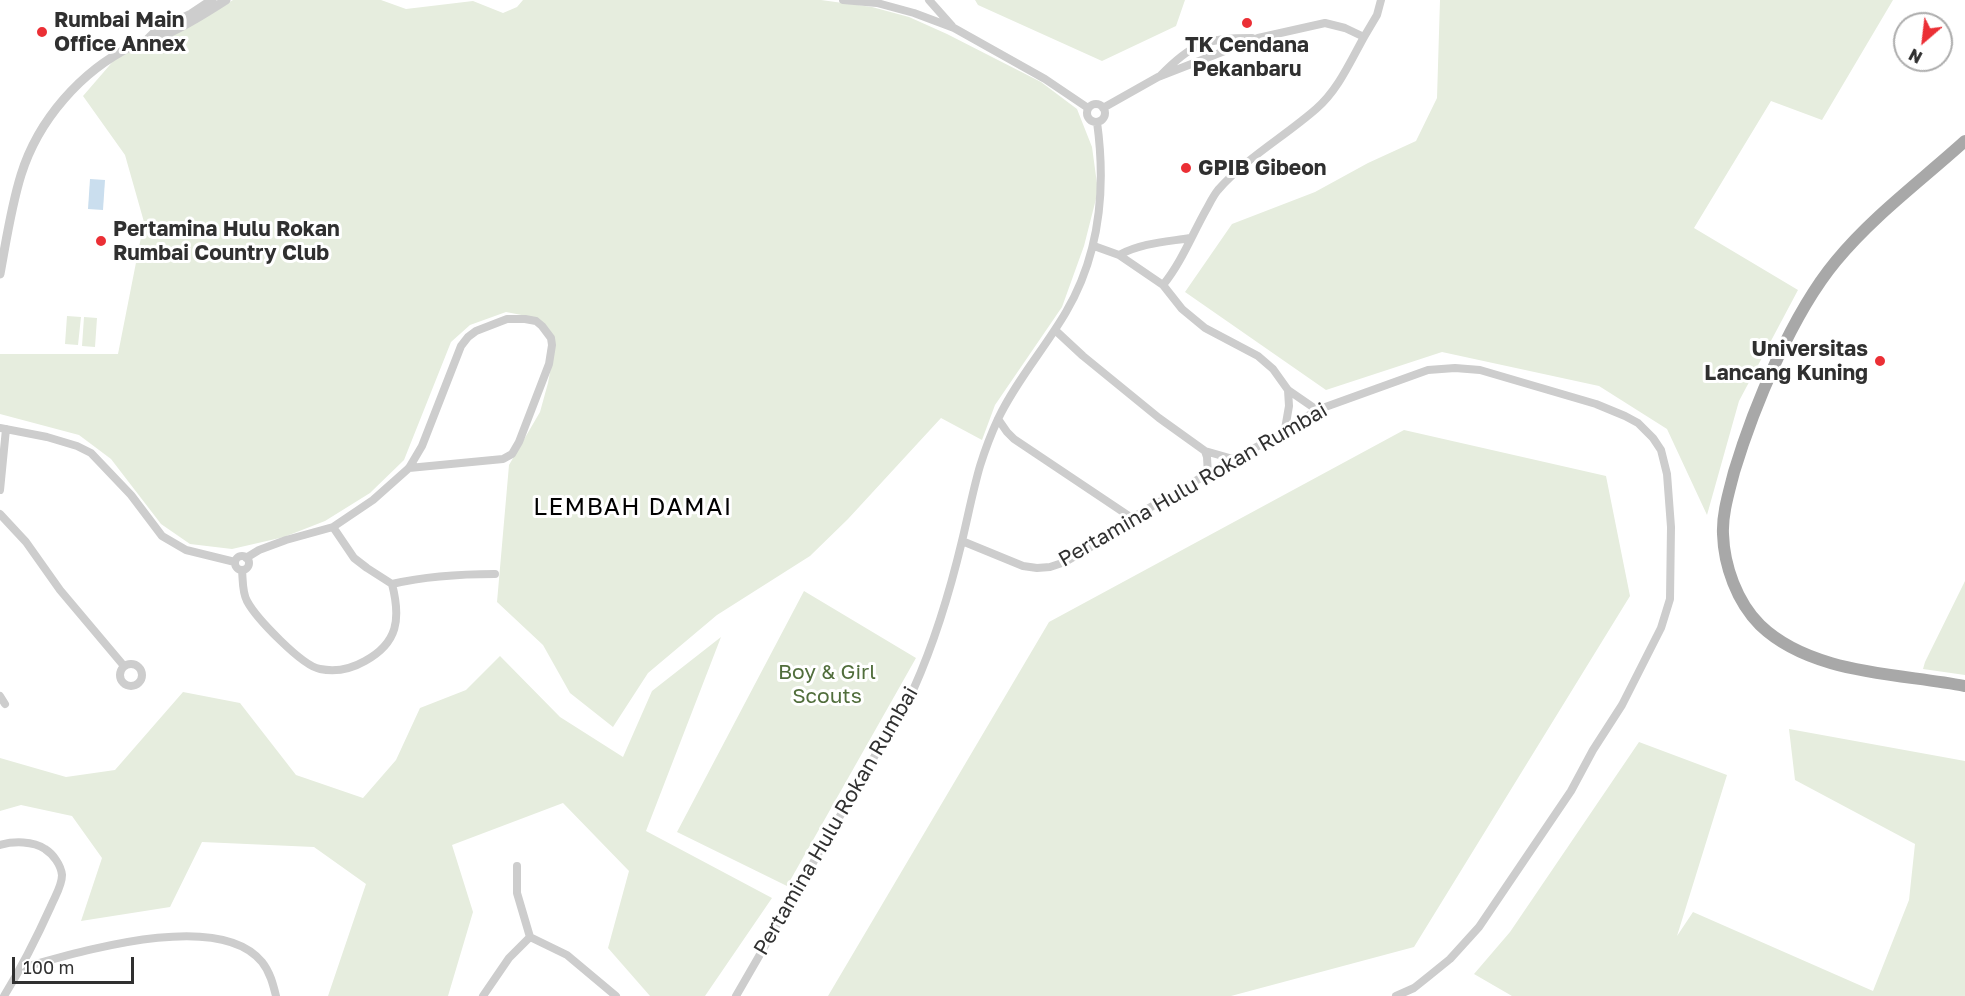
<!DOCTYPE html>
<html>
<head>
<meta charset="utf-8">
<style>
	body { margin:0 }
	#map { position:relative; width:1965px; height:996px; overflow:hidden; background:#fff; font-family:"Golos Text",sans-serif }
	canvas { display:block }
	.north { position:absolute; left:1893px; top:12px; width:60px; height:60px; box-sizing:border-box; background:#fff; border:2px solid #acacac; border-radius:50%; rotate:208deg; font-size:16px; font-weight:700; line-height:24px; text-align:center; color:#303030 }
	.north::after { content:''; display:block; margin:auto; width:21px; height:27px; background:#eb2f35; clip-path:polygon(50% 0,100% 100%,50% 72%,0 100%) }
	.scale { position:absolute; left:12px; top:957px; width:122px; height:27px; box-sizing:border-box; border:3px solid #303030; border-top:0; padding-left:8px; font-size:18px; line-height:21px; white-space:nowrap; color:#303030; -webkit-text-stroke:4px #fff; paint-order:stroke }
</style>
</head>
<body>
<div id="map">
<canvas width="1965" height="996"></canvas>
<div class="north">N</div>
<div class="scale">100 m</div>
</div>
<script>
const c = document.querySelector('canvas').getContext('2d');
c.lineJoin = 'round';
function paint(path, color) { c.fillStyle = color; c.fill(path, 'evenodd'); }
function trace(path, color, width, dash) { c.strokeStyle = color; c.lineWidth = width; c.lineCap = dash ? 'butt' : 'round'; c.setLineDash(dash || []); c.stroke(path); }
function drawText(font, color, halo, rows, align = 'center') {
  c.font = font + ' "Golos Text",sans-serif'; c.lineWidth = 6; c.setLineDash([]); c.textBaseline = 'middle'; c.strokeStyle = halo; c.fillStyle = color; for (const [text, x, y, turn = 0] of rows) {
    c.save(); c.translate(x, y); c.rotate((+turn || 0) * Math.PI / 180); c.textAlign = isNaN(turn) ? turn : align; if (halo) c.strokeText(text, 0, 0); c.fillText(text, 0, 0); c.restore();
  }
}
const green = new Path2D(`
	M233,0h148l25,9 67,-8 30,12 14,-6 6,-7h298l51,7 37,10 38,17 94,48 36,27 15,38 6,44 -14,55 -22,61 -67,98 -13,35 -41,-22 -93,101 -38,37 -93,59 -69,58 -35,54 -43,-34 -27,-48 -46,-43 12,-137 31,-53 8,-29 7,-38 -18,-27 -31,-6 -36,13 -19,17 -47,118 -34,33 -45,28 -41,16 -52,12 -42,-5 -29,-20 -50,-65 -32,-24 -79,-21v-60h118l26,-132 -19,-67 -42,-59 32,-37 71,-33z
	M975,0h210l-9,26 -74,35 -124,-56z
	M1440,0h453l-71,120 -51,-19 -77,127 104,62 -59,111 -32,114 -40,-86 -68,-43 -157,-34 -116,38 -141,-98 47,-68 83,-32 53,-29 48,-22 21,-43z
	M67,316l14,1 -3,28 -13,-1z
	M84,317l13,1 -2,29 -13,-1z
	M1404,430l202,46 24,120 -216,351 -183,49h-403l221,-374z
	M1965,581v94l-42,-6 2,-7z
	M804,591l112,67 -129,228 -110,-54z
	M721,637l-75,194 126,67 -67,98h-55l-42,-48 21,-77 -66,-68 -111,42 21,67 -25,84h-120l38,-112 -52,-37 -112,-5 -32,65 -89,14 21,-63 -30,-42 -51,-11 -21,6v-53l66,19 49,-7 68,-78 57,11 56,72 67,23 33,-38 24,-52 46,-18 34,-34 60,61 63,40 29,-66z
	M1789,729l176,32v235h-453l-38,-22 36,-42 129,-190 88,33 -50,161 16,-24 180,79 36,-91 6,-56 -120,-64z`);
const water = new Path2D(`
	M90,179l15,1 -2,30 -15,-1z`);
const minor = new Path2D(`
	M843,0l34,3 37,10 40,15 91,51 43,29
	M929,0l23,26
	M1364,37l13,-22 4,-15
	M1160,76c32,-33 46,-38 92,-38
	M1087 113a9 9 0 1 1 18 0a9 9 0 1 1-18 0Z
	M1103,108l55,-31 100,-39 67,-15 20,5 19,9c-14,25 -26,53 -48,72 -32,28 -70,49 -98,81 -5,6 -8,13 -12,20 -14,25 -25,53 -43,75
	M1094,246l25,9 44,30 19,24 23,19 53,28 15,13 15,21 29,20
	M1119,255c23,-12 46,-13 71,-17
	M1055,330l28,26 76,62 46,33 28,8
	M998,419l9,13 7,7 118,79
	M0,428l47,9 30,9 14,7 40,42 31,41 24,14 49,12
	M1285,429l4,-23 -1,-16
	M1205,451l2,6 1,18
	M0,490l6,-61
	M0,514l26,28 34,48 64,76
	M962,541l61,25 14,2 13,-1 15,-5 34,-20 33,-24 101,-59 37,-19 47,-30 111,-40 27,-2 25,2 116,34 29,12 13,7 15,15 8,12 6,24 4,53 -1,72 -9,29 -39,77 -29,45 -22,41 -92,136 -29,32 -21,17 -15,12 -18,8
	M235 563a7 7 0 1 1 14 0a7 7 0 1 1-14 0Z
	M246,558l13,-8 27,-10 47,-13 40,-27 36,-32 13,-22 39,-100 7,-9 8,-6 31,-12h18l11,2 6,5 9,12 1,7 -3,19 -30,78 -7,12 -9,5 -94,9
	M242,570c1,10 0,22 5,31 9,17 55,65 73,68 15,3 31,0 45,-8 33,-18 36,-42 27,-77l-25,-16 -13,-10 -21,-31
	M392,584c35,-8 68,-10 103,-10
	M120 675a11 11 0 1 1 22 0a11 11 0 1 1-22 0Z
	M0,696l5,8
	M0,845c14,-4 33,-4 45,4 8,5 16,16 17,26 0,11 -7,21 -11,31 -14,31 -29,61 -47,90
	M517,866v27l13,44
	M21,968c56,-15 197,-60 241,-6 8,10 11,22 14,34
	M483,996l26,-38 21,-21 37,18 49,41
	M736,996l178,-308c21,-47 36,-97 48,-147 6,-25 11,-51 18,-75 5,-16 11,-32 18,-47 18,-38 47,-71 68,-107 34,-58 40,-125 31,-190`);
const tertiary = new Path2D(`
	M148,39l8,-8 35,-17 21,-14
	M0,274c6,-32 11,-67 21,-99 17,-55 60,-104 111,-129 13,-7 26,-7 39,-14 19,-9 38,-21 55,-32`);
const primary = new Path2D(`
	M1965,141c-43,39 -92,75 -129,120 -44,53 -82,145 -102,211 -5,20 -12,42 -11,62 1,32 14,68 37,91 52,50 139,48 205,61`);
const markers = [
	[1247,23,6,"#eb2f35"],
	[42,32,6,"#eb2f35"],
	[1186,168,6,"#eb2f35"],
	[101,241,6,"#eb2f35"],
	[1880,361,6,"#eb2f35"]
];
const poiNames = [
	["Rumbai Main",54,20],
	["Office Annex",54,44],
	["TK Cendana",1247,45,"center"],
	["Pekanbaru",1247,69,"center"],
	["GPIB Gibeon",1198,168],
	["Pertamina Hulu Rokan",113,229],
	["Rumbai Country Club",113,253],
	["Universitas",1868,349,"right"],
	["Lancang Kuning",1868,373,"right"]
];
const streetNames = [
	["Pertamina Hulu Rokan Rumbai",1193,485,-30],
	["Pertamina Hulu Rokan Rumbai",836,821,-60]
];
const parkNames = [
	["Boy & Girl",827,672],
	["Scouts",827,696]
];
const quarterNames = [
	["LEMBAH DAMAI",633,507]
];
paint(green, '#e6edde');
paint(water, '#cadeee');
trace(minor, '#cdcdcd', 8);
trace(tertiary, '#cdcdcd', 9);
trace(primary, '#a8a8a8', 12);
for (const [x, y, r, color] of markers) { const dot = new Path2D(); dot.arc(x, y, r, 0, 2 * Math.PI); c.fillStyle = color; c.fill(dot); trace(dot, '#fff', 2); }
drawText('bold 21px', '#303030', '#fff', poiNames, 'left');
drawText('21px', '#303030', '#fff', streetNames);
drawText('21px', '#516e3c', '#fff', parkNames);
c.letterSpacing = '1.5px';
drawText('24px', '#000', '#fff', quarterNames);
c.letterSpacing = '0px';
</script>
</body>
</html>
